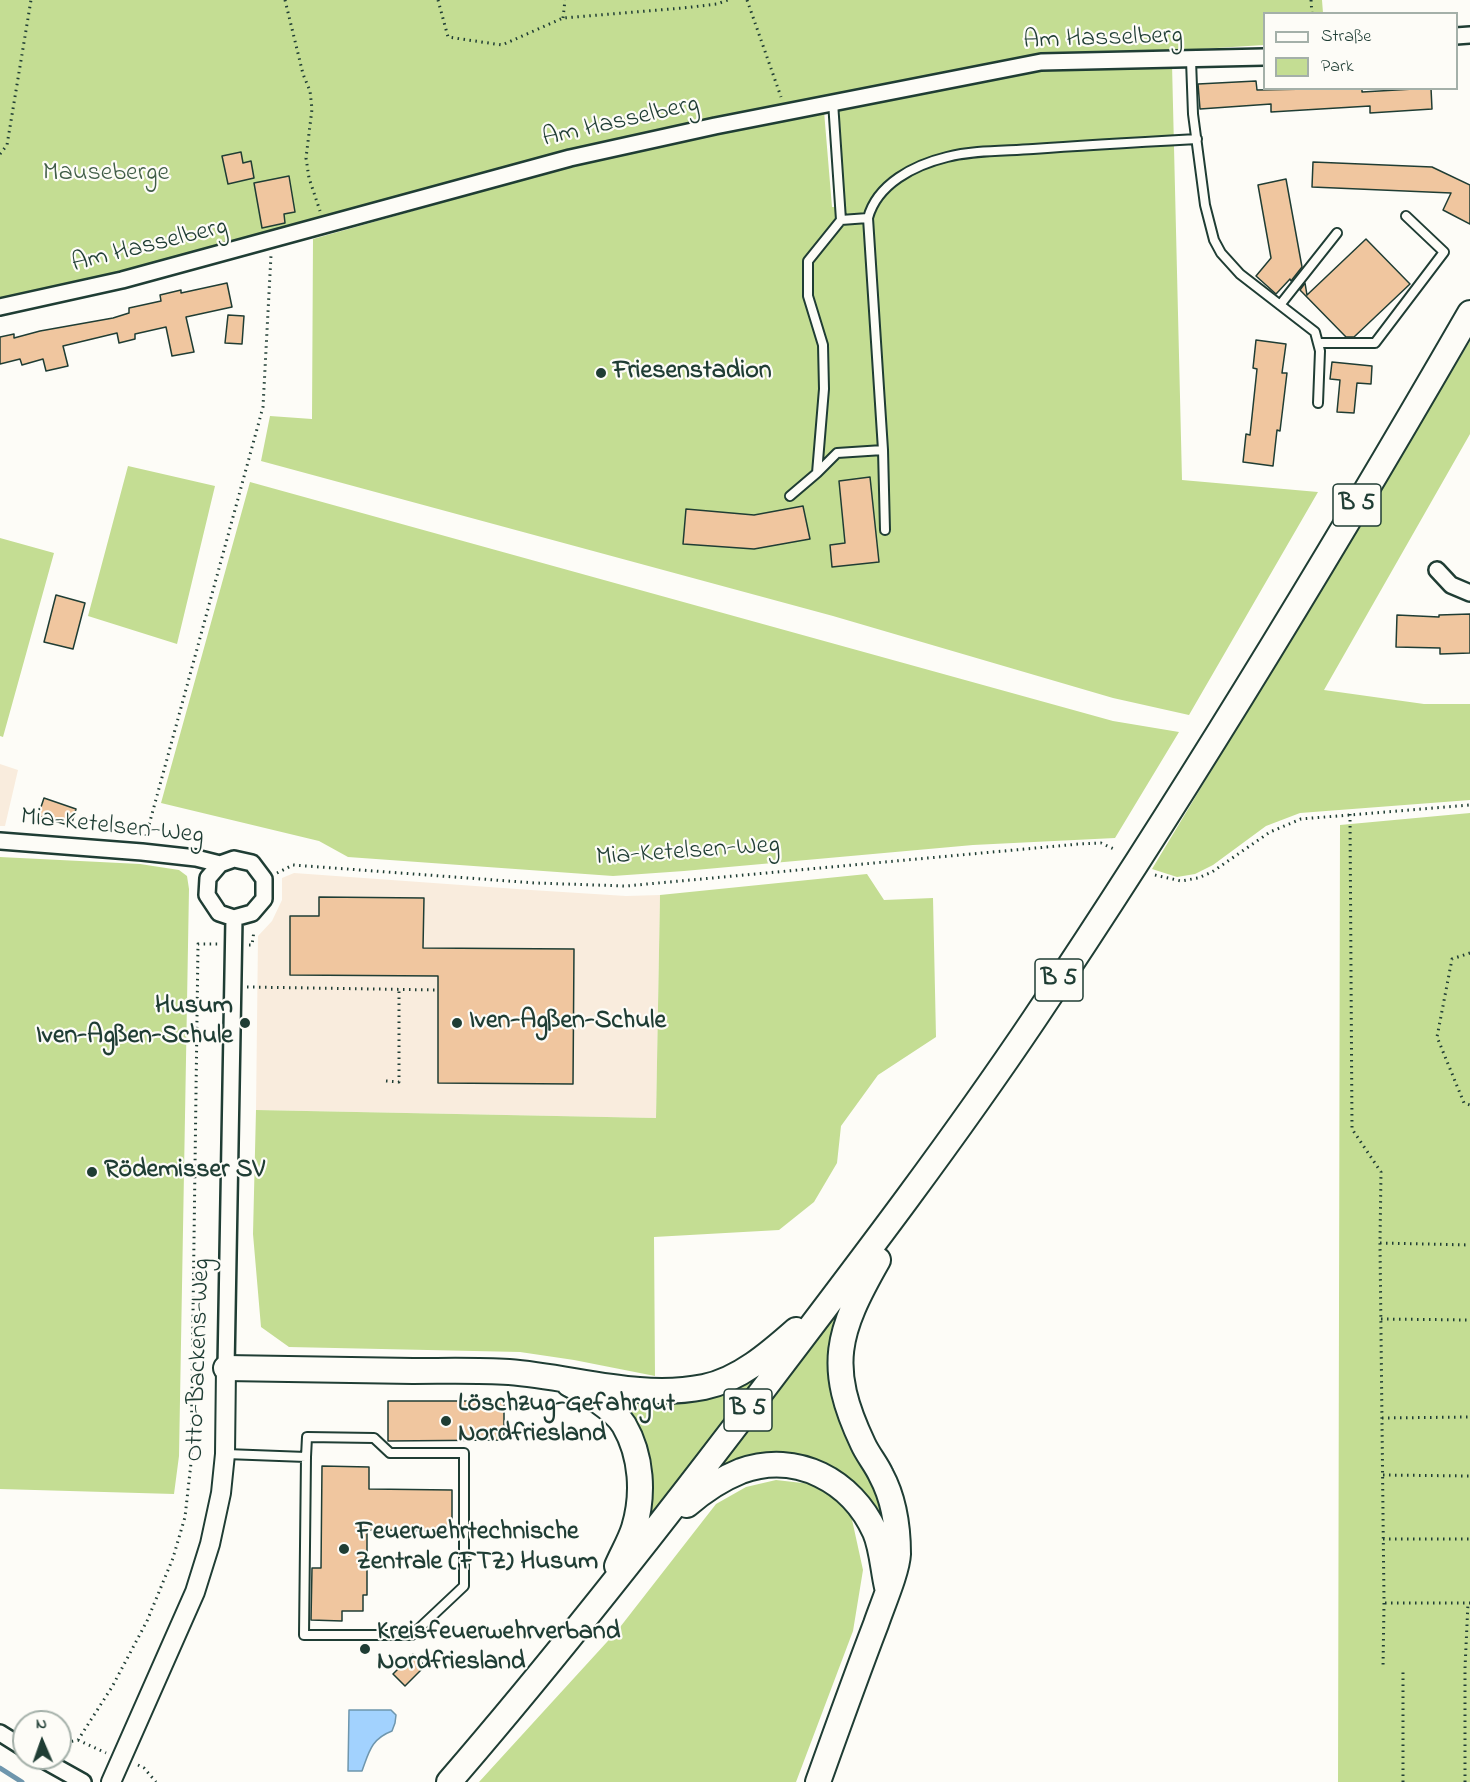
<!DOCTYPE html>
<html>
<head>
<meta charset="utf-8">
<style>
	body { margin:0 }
	#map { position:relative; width:1470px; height:1782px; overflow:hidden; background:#fdfcf7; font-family:"Indie Flower",sans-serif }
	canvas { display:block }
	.legend { position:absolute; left:1263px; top:12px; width:195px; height:78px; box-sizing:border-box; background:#fdfcf7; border:2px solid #a4b0a9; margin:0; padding:8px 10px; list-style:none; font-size:18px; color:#1f3d34 }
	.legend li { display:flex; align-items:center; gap:12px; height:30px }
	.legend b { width:30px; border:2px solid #a4b0a9 }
	.north { position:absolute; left:12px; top:1710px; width:60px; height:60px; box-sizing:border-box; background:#fdfcf7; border:2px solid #a4b0a9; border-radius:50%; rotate:358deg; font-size:16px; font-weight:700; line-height:24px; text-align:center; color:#1f3d34 }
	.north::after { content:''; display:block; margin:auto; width:21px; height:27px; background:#1f3d34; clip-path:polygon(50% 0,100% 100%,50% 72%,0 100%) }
</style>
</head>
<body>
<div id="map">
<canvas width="1470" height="1782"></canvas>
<ul class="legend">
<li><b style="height:8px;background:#fdfcf7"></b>Straße</li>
<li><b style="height:16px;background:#c4dd93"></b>Park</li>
</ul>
<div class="north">N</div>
</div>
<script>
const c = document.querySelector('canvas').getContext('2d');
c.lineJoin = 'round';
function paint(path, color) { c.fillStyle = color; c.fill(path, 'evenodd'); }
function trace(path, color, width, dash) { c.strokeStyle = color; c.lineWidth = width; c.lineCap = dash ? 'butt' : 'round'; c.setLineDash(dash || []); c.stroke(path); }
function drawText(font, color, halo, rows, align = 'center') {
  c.font = font + ' "Indie Flower",sans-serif'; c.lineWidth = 4.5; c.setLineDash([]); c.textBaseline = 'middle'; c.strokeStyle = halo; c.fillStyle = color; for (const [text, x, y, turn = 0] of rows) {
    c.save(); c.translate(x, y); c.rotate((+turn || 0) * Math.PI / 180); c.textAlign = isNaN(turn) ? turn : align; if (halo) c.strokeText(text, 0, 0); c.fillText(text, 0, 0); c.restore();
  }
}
const built = new Path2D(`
	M0,764l18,6 -13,56h-5z
	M294,873l237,17 95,6 34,-1 -4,223 -400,-8 2,-174 14,-15 10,-21v-22z`);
const green = new Path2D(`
	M0,0h1322l1,13 -59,1v31l-223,14 -241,48 -678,171 -122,26z
	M1172,64l10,416 136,12 -129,223 -76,-17 -280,-82 -572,-155 9,-45 42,3 1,-180 256,-72 255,-56 8,96h13l-6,-101 204,-39z
	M1470,341v93l-146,256 100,14h46v96l-170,13 -34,13 -53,39 -18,9 -18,3 -25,-8z
	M128,466l87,20 -38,158 -89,-28z
	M250,482l863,239 66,11 -64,106 -142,7 -289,26 -71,5 -265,-19 -29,-16 -158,-38z
	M0,538l54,15 -51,184 -3,-1z
	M1470,813v969h-132l2,-957z
	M0,857l140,7 39,6 8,6 2,13 -10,567 -5,38 -174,-5z
	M867,874l17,26 49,-2 3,139 -58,38 -37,51 -4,37 -23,39 -35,28 -125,7 1,139 -81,-16 -54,-8 -231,-5 -28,-20 -8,-93 3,-124 400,8 4,-223z
	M834,1318l-5,46 58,158 1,25 -72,-84 -102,13z
	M760,1375l-113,148 -38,-130 101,3z
	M776,1480l35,4 24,15 16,16 12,55 -10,61 -57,151h-317l138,-151 99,-127 30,-17z`);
const water = new Path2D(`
	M349,1710h42l5,5 -1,8 -3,8c-21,8 -23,21 -30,40h-14z`);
const stream = new Path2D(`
	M0,1768l22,14`);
const building = new Path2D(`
	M1256,81l1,9 105,-2v4l69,-4 1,21 -62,4v-7l-99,6v-8l-71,5 -2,-25z
	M241,152l2,11 8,-2 3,17 -26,6 -6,-28z
	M1313,162l119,5 38,18v39l-27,-14 8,-17 -139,-6z
	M289,176l6,36 -11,2 1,9 -23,5 -8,-45z
	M1286,179l16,88 -11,14 -1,-2 -14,15 -20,-18 15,-18 -13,-73z
	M1366,239l44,45 -56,53h-8l-46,-47 5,-7 2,12z
	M227,283l5,24 -46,10 8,35 -22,4 -6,-29 -31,7v5l-16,4 -2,-10 -54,13 5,20 -22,5 -3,-12 -21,6 -2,-6 -20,5v-27l14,-3v4l26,-7 73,-13 16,-5v-5l32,-7 -1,-6 21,-5v3z
	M228,315l16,1 -2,28 -17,-1z
	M1256,340l30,4 -4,29h5l-7,58 -3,-1 -4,36 -30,-4 3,-28 4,1 7,-66 -4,-1z
	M1332,362l40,4 -1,18 -14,-1 -3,30 -17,-1 3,-32 -10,-1z
	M870,477l9,85 -47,5 -2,-22 15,-2 -6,-62z
	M803,506l7,33 -56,10 -71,-5 3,-35 68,6z
	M56,595l29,8 -12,46 -29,-7z
	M1470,614v39l-30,1v-6l-44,-1 1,-32 42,2v-2z
	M44,798l32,11 -5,17 -33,-10z
	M319,897l105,1 -1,50 151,1 -1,135 -135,-1v-107l-148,-1v-59h29z
	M388,1401h116v39l-116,1z
	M322,1466l47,1v22l83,1v41l-85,-1v65h-4v16h-21v10l-31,-1 1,-52h9z
	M413,1654l12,12 -20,20 -12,-12z`);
const path = new Path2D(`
	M285,0l18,74 7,17 2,18 -6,49 3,20 11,33
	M438,0l10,37 54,8 61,-27 120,-10 34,-4 11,-4
	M747,0l34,97
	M1311,0l1,14
	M563,18l2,-18
	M0,154l7,-9 24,-145
	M1350,814l2,315 29,43 -1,71 4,360 -1,66
	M146,836l117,-429 8,-152
	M277,873l16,-8 242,18 91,3 453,-42 22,-1 15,7
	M1155,875l26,6 17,-3 14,-6 58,-40 31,-13 169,-14
	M249,945h3l2,-14
	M1470,953l-18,6 -15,78 27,66 6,2
	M247,987l191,3
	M386,1081l13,1v-92
	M1380,1243l90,2
	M1381,1319l89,1
	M1382,1418l88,-1
	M1383,1475l87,1
	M1383,1539h87
	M1385,1603h85
	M78,1740l28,13
	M60,1744l18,-4 34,-53 35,-66 26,-63 12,-41 6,-54 7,-519h21
	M138,1765l6,3 12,14
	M1403,1782v-113
	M1465,1782v-114l3,-65`);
const service = new Path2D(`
	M1191,60l2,54 12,91 9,35 7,13 19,21 75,58 5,19 -2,52
	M833,102l8,118 -33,41v35l15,49 1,44 -7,84 20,-20 46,-3 -15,-232c9,-34 46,-53 79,-61 27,-7 58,-6 86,-8 54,-4 109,-7 164,-10
	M841,220l27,-2
	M1280,305l57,-72
	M1318,343h57l69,-91 -38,-36
	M883,450l2,80
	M790,496l27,-23
	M226,1454l80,3 -2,178h108l52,-49v-133h-74l-16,-15 -67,-1 -1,20`);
const minor = new Path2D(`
	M1456,36l14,-1
	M0,307l122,-27 448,-122 145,-32 326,-64 223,-5
	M1437,570l14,15 19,8
	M0,841l142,11 54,6 24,6 14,-5 18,4 12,16v20l-12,14 -18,5 -15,-5 -12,-18 1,-17 12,-14
	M226,1368l8,-450
	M0,1733l24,15
	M40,1758l43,24`);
const tertiary = new Path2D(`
	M111,1782l84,-190 15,-48 11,-51 4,-39 1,-86`);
const trunk = new Path2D(`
	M226,1368c63,1 125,2 187,3 32,0 64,-1 96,1 65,5 130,28 195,15 35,-7 66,-34 92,-57
	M569,1384c17,8 46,26 55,41 18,31 20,70 10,103 -4,13 -12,26 -17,38
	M687,1505c16,-14 34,-26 54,-34 56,-20 111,10 134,61 7,16 8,38 12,55
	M449,1782c114,-132 221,-269 326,-408 89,-117 178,-234 260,-356 154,-230 297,-466 435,-705
	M818,1782c19,-53 38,-106 58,-158 6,-18 21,-52 22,-70 0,-26 -4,-55 -17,-79 -5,-11 -13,-20 -18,-31 -37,-78 -26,-112 15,-184`);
const markers = [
	[601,373,6,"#1f3d34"],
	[245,1023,6,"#1f3d34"],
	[457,1023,6,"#1f3d34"],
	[92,1172,6,"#1f3d34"],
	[446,1421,6,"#1f3d34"],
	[344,1549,6,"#1f3d34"],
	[365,1649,6,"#1f3d34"]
];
const shields = [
	[1357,505,48],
	[1059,980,48],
	[748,1410,48]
];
const shieldNames = [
	["B 5",1357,505],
	["B 5",1059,980],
	["B 5",748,1410]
];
const streetNames = [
	["Am Hasselberg",1103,40,-2],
	["Am Hasselberg",621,123,-13],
	["Am Hasselberg",150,247,-14],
	["Mia-Ketelsen-Weg",112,828,6],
	["Mia-Ketelsen-Weg",688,853,-4],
	["Otto-Backens-Weg",200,1360,-88]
];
const parkNames = [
	["Mauseberge",106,175]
];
const poiNames = [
	["Friesenstadion",613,373],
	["Husum",233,1008,"right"],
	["Iven-Agßen-Schule",233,1038,"right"],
	["Iven-Agßen-Schule",469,1023],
	["Rödemisser SV",104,1172],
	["Löschzug-Gefahrgut",458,1406],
	["Nordfriesland",458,1436],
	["Feuerwehrtechnische",356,1534],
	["Zentrale (FTZ) Husum",356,1564],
	["Kreisfeuerwehrverband",377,1634],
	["Nordfriesland",377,1664]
];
paint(built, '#f9ecdd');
paint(green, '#c4dd93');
paint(water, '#a2d2fe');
trace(water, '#6e96ad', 1.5);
trace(stream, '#6e96ad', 5);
paint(building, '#f0c69f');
trace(building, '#1f3d34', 1.5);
trace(service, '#1f3d34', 12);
trace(minor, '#1f3d34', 20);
trace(tertiary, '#1f3d34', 22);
trace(trunk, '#1f3d34', 28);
trace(path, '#1f3d34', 3, [1.5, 4.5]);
trace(service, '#fdfcf7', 8);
trace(minor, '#fdfcf7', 15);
trace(tertiary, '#fdfcf7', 18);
trace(trunk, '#fdfcf7', 24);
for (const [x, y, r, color] of markers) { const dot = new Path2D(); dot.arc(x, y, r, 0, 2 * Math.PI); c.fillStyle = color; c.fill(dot); trace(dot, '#fdfcf7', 2); }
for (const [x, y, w] of shields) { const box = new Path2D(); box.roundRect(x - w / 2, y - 21, w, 42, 4.5); c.fillStyle = '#fdfcf7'; c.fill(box); trace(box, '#1f3d34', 1.5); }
drawText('bold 24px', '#1f3d34', null, shieldNames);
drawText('26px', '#1f3d34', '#fdfcf7', streetNames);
drawText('26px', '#405d47', '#fdfcf7', parkNames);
drawText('bold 26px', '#1f3d34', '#fdfcf7', poiNames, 'left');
</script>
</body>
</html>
